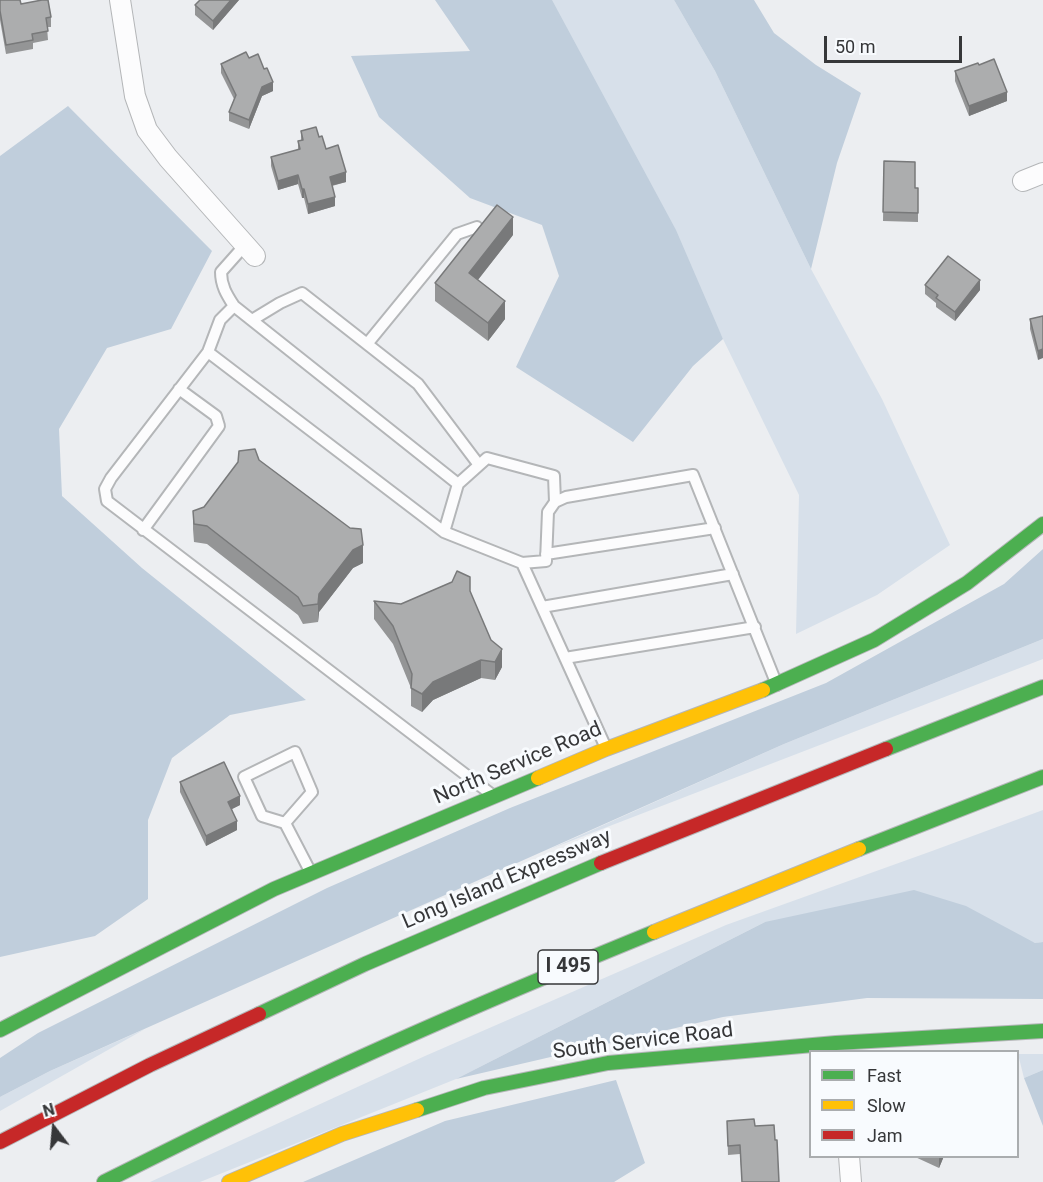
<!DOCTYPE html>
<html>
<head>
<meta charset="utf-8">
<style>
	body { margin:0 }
	#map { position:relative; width:1043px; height:1182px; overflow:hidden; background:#eceef1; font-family:Roboto,sans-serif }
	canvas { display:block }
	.legend { position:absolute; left:809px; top:1050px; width:210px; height:108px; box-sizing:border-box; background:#f8fbfe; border:2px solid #aaadaf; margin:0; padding:8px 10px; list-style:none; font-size:18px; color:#363739 }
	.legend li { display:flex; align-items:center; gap:12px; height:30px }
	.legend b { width:30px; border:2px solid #aaadaf }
	.north { position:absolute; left:24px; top:1098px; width:60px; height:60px; -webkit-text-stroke:4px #f8fbfe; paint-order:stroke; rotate:344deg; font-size:16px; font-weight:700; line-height:24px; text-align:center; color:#363739 }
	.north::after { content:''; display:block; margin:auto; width:21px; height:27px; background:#363739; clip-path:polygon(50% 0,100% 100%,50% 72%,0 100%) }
	.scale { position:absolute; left:824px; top:36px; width:138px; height:27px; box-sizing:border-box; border:3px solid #363739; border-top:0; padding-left:8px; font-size:18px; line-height:21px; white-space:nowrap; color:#363739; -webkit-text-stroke:4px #f8fbfe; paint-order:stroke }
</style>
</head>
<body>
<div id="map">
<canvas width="1043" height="1182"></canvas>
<ul class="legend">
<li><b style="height:8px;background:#4caf50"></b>Fast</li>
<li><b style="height:8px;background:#ffc107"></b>Slow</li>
<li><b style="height:8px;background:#c62828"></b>Jam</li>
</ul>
<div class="north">N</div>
<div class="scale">50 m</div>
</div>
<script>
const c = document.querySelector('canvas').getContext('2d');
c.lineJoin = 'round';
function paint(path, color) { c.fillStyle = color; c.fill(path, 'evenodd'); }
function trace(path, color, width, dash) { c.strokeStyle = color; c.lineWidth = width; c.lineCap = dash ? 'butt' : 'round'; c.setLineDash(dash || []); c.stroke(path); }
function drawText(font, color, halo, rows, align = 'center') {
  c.font = font + ' Roboto,sans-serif'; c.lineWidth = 6; c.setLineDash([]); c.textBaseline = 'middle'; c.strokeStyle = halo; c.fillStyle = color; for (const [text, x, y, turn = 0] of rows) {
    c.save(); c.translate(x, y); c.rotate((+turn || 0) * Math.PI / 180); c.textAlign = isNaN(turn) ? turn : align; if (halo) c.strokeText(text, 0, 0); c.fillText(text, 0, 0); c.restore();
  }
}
const green = new Path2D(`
	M549,0h125l41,71 96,198 71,130 68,146 -73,50 -81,39 3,-139 -76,-156z
	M1043,639v20l-493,190 234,-105z
	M1043,810v132l-7,1 -271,-21 -309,157 -256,103h-50l275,-126 301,-131 206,-74z
	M145,1029l-145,82v-14l50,-26z
	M1018,1054h25v16l-19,8z`);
const forest = new Path2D(`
	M435,0h117l124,230 47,109 -30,27 -60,76 -117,-75 43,-91 -17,-51 -72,-27 -91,-81 -28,-61 119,-5z
	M674,0h80l20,33 42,32 45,28 -24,70 -26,106 -96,-198z
	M68,106l144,145 -41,78 -64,19 -48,81 3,67 80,72 164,132 -76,15 -58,43 -24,62v79l-53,37 -95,21v-801z
	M1043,549v90l-259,105 -734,327 -50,26v-39l38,-25 289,-145 183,-80 316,-125 178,-99z
	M914,890l52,16 69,37 8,-1v57l-176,-1 -144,19 -267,62 309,-157z
	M1043,1070v56l-19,-48z
	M616,1080l29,83 -31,19h-311l142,-61z`);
const lane = new Path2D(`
	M234,306c-7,-11 -13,-20 -13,-34l24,-27
	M252,320l28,-17 22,-10 116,91 61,81
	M367,344l90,-110 20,-7
	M208,352l12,-32 14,-14 224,178 29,-26 67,18 1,26
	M143,530l76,-104 -3,-10 -37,-27
	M444,532l14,-48
	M546,554l169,-26
	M522,563l84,185
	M542,607l191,-33
	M565,658l190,-31
	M491,794l-384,-293 -2,-12 6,-11 97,-126 236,180 78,31 24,-2 2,-49 7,-10 11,-5 127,-22 84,210
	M285,823l27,-31 -17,-40 -51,25 18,39 23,7 26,50`);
const street = new Path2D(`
	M120,0l15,96 12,34 21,28 87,98
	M1023,181l20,-8
	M849,1156l2,26`);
const fast = new Path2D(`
	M763,690l111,-50 93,-57 76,-59
	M886,749l157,-62
	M859,849l184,-72
	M259,1014l106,-50 236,-101
	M0,1030l274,-141 264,-111
	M417,1110l67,-22 124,-25 228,-20 207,-12
	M104,1182c76,-38 152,-76 229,-112 106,-49 213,-94 321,-138`);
const slow = new Path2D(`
	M538,778l68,-29 157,-59
	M654,932l205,-83
	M229,1182l113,-48 75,-24`);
const jam = new Path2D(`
	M601,863l285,-114
	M0,1142l150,-77 109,-51`);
const wall = new Path2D(`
	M0,0l21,4 30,13v10h-4l1,13 -15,3v6l-27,5 -6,-34z
	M200,0h39l-26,30 -18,-15v-10z
	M249,58l24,33 -11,5 -13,33 -20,-8v-9l5,-13 -13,-26v-9z
	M979,65l28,36 -38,15 -14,-35v-10z
	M301,131l18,6 27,45 -14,4 3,20 -27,8 -4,-16h-2l-4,-14 -20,6 -7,-24v-9l27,-7v-9l3,-1z
	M884,161l31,27h3v34l-35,-1z
	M513,235l-35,45 27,39 -17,22 -53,-40v-18z
	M925,285l55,5 -25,31 -19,-14v-4l-11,-9z
	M1043,316l-5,44 -8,-31v-10z
	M259,460l104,103 -10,5 -34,44 -1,10 -15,2 -5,-9 -91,-71 -13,-2 -1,-13v-18l11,-4z
	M452,582l18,9 32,76 -7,13 -14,-2 -48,22 -11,12 -11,-6v-18l-18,-44 -19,-25v-18l27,3z
	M180,782l60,23 -8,4 5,21 -31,16 -26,-54z
	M727,1121l28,5 20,14 4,42h-37l-2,-28 -12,1z
	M913,1156h31l-5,12z`);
const shadedWall = new Path2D(`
	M231,0h8l-26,30v-9z
	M273,82v9l-11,5 -13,33v-9l13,-33z
	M1007,92v9l-38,15v-10z
	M346,172v10l-16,4v-9z
	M298,175v9l-20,6v-9z
	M302,189h2v9h-2z
	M335,197v9l-27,8v-10z
	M513,217v18l-44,56v-18z
	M980,280v10l-25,31v-9z
	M505,301v18l-17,22v-18z
	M1043,349v9l-5,2v-9z
	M363,545v18l-10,5 -34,44 -1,10v-18l1,-10 34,-44z
	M502,649v18l-7,13v-18z
	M481,660v18l-48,22 -11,12v-18l11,-12z
	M240,796v9l-12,6v-9z
	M237,821v9l-31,16v-10z
	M940,1156h4l-5,12v-9z`);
const building = new Path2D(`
	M0,0h20l1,4 21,-4h6l3,17 -5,1 2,13 -16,3 1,6 -27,5 -6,-34z
	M200,0h31l-18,21 -18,-16z
	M246,52l3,6 9,-4 6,15 3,-1 6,14 -11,5 -13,33 -20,-8 7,-17 -15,-31z
	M994,59l13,33 -38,14 -14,-35 23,-8 1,2z
	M316,127l3,10 3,-1 4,13 12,-4 8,27 -16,5 5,20 -27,7 -4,-15h-2l-4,-14 -20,6 -7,-24 29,-8 -2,-8 5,-1 -2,-9z
	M884,161l31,1v26h3v25l-35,-1z
	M497,205l16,12 -44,56 36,28 -17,22 -53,-40z
	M948,256l32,24 -25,32 -19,-14 2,-3 -13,-10z
	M1043,316v33l-5,2 -8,-32z
	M255,449l4,11 91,68 11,1 2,16 -10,5 -34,44 -1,10 -15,2 -5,-9 -91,-71 -13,-2 -1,-13 11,-4 34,-45 1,-11z
	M457,571l13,6v14l21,49 11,9 -7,13 -14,-2 -48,22 -11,12 -11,-6 1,-14 -19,-48 -19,-25 27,3 51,-22z
	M224,762l16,34 -12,6 9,19 -31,15 -26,-54z
	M754,1119l1,7 19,-1 1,15h2l2,42h-37l-2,-37 -12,1 -1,-25z`);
const shields = [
	[568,967,60]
];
const shieldNames = [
	["I 495",568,967]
];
const streetNames = [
	["North Service Road",518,764,-23],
	["Long Island Expressway",507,880,-23],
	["South Service Road",643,1042,-7]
];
paint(green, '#d7e0ea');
paint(forest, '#c0cedc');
trace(lane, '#b4b6b8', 14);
trace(street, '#b4b6b8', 22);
trace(fast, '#b4b6b8', 16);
trace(slow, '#b4b6b8', 16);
trace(jam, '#b4b6b8', 16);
trace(lane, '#fcfcfd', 10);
trace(street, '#fcfcfd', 20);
trace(fast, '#4caf50', 14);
trace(slow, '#ffc107', 14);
trace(jam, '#c62828', 14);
paint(wall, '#949596');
paint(shadedWall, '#78797a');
paint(building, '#acadae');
trace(building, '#78797a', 1.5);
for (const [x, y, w] of shields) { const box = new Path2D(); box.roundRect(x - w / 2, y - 17, w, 34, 4.5); c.fillStyle = '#f8fbfe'; c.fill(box); trace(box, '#363739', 1.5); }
drawText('bold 20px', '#363739', null, shieldNames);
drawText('21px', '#363739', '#f8fbfe', streetNames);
</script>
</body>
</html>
